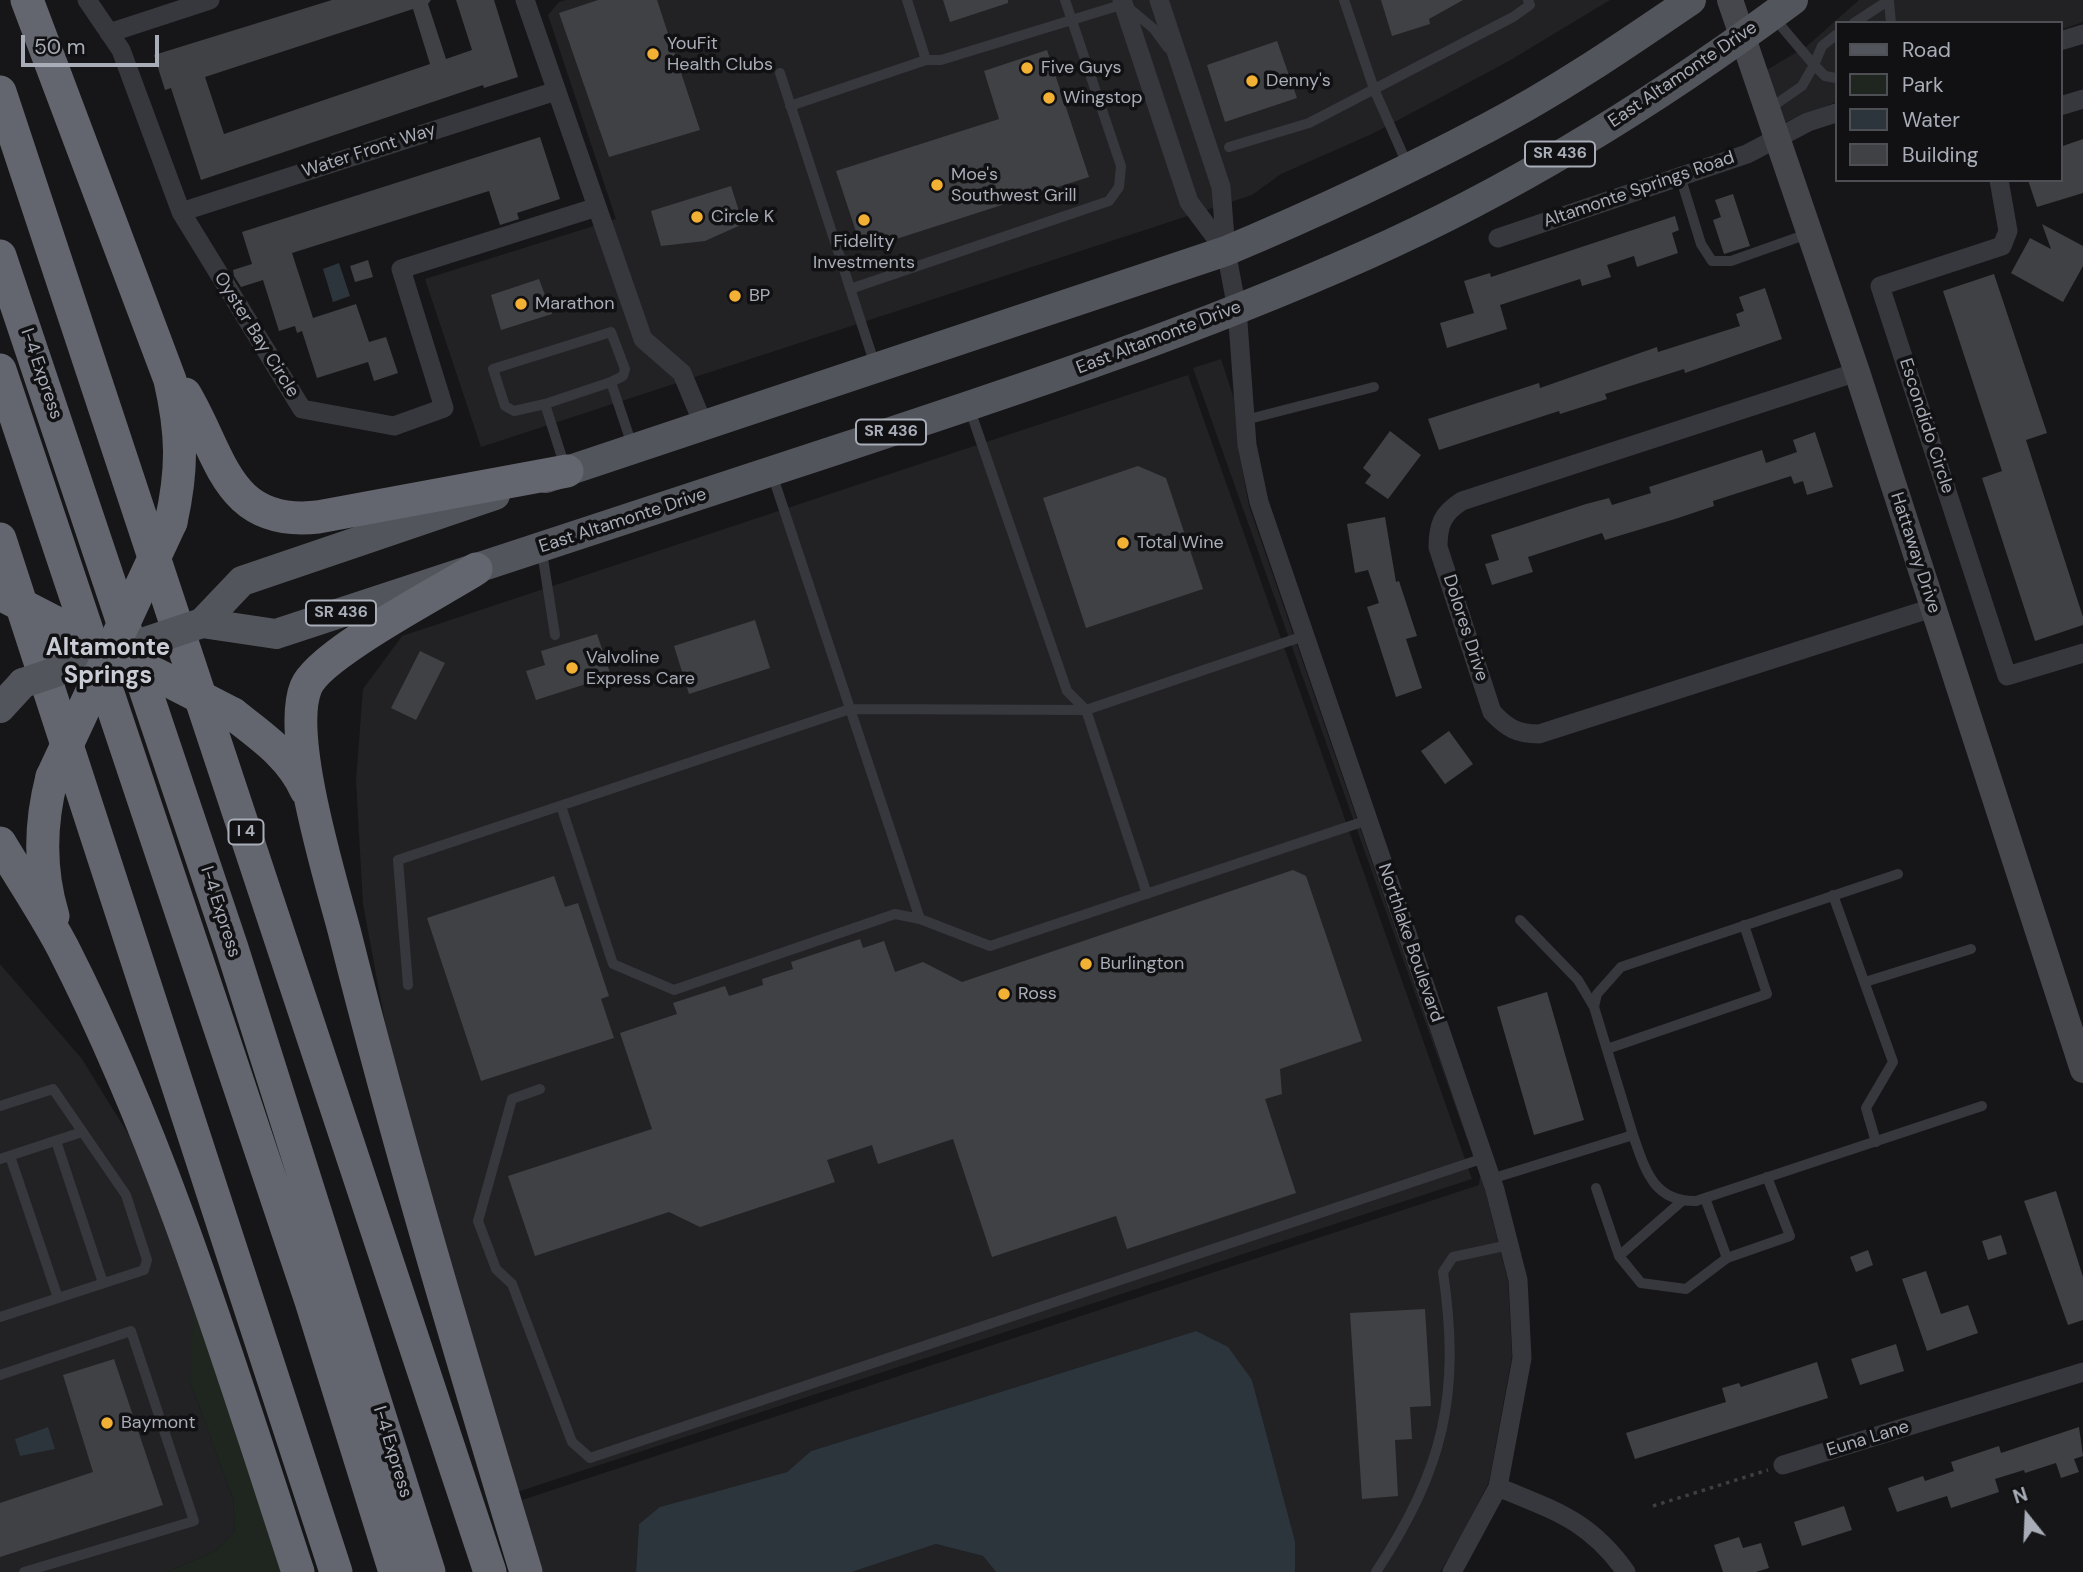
<!DOCTYPE html>
<html>
<head>
<meta charset="utf-8">
<style>
	body { margin:0 }
	#map { position:relative; width:2083px; height:1572px; overflow:hidden; background:#161618; font-family:"DM Sans",sans-serif }
	canvas { display:block }
	.legend { position:absolute; left:1835px; top:21px; width:228px; height:161px; box-sizing:border-box; background:#111113; border:2px solid #4d4f55; margin:0; padding:9px 12px; list-style:none; font-size:21px; color:#a8adb8 }
	.legend li { display:flex; align-items:center; gap:14px; height:35px }
	.legend b { width:35px; border:2px solid #4d4f55 }
	.north { position:absolute; left:1992px; top:1481px; width:70px; height:70px; -webkit-text-stroke:5px #111113; paint-order:stroke; rotate:342deg; font-size:19px; font-weight:700; line-height:28px; text-align:center; color:#a8adb8 }
	.north::after { content:''; display:block; margin:auto; width:24px; height:32px; background:#a8adb8; clip-path:polygon(50% 0,100% 100%,50% 72%,0 100%) }
	.scale { position:absolute; left:21px; top:35px; width:138px; height:32px; box-sizing:border-box; border:4px solid #a8adb8; border-top:0; padding-left:9px; font-size:21px; line-height:24px; white-space:nowrap; color:#a8adb8; -webkit-text-stroke:5px #111113; paint-order:stroke }
</style>
</head>
<body>
<div id="map">
<canvas width="2083" height="1572"></canvas>
<ul class="legend">
<li><b style="height:9px;background:#53555c"></b>Road</li>
<li><b style="height:19px;background:#1e261f"></b>Park</li>
<li><b style="height:19px;background:#2c353c"></b>Water</li>
<li><b style="height:19px;background:#404145"></b>Building</li>
</ul>
<div class="north">N</div>
<div class="scale">50 m</div>
</div>
<script>
const c = document.querySelector('canvas').getContext('2d');
c.lineJoin = 'round';
function paint(path, color) { c.fillStyle = color; c.fill(path, 'evenodd'); }
function trace(path, color, width, dash) { c.strokeStyle = color; c.lineWidth = width; c.lineCap = dash ? 'butt' : 'round'; c.setLineDash(dash || []); c.stroke(path); }
function drawText(font, color, halo, rows, align = 'center') {
  c.font = font + ' "DM Sans",sans-serif'; c.lineWidth = 7; c.setLineDash([]); c.textBaseline = 'middle'; c.strokeStyle = halo; c.fillStyle = color; for (const [text, x, y, turn = 0] of rows) {
    c.save(); c.translate(x, y); c.rotate((+turn || 0) * Math.PI / 180); c.textAlign = isNaN(turn) ? turn : align; if (halo) c.strokeText(text, 0, 0); c.fillText(text, 0, 0); c.restore();
  }
}
const built = new Path2D(`
	M566,0h1044l-101,61 -137,73 -91,40 -29,21 -771,252 -56,-168 191,-60 -68,-204 11,-13z
	M1859,0h224v22l-23,8v-7h-224v79l-53,21 -18,-52 42,-25z
	M1221,359l13,40 4,48 11,59 237,687 22,88 4,75 -23,126 -28,55 -21,35h-145v-31l-43,-161 -56,-49 -385,120 -24,21 -126,35 -22,17 -3,48h-95l-19,-72 957,-315 1,-9 -287,-808z
	M1188,375l284,804 -961,315 -111,-391 -37,-199 -7,-123 7,-92 39,-53z
	M0,964l82,95 64,104 53,144 -9,74 43,118 2,32 -18,19 -50,22h-167z
	M936,1544l47,12 13,16h-144z`);
const green = new Path2D(`
	M199,1307l90,265h-122l50,-22 18,-19 -2,-32 -43,-118 3,-67z`);
const water = new Path2D(`
	M339,263l11,33 -17,6 -10,-33z
	M1196,1331l32,16 24,33 43,161v31h-299l-13,-16 -47,-12 -84,28h-216l3,-48 21,-17 127,-35 24,-21z
	M48,1427l7,22 -35,7 -5,-17z`);
const building = new Path2D(`
	M332,0h99l-3,4 18,55 26,-9 -16,-50h38l24,77 -34,11 -1,-3 -282,95 -30,-92 -6,2 -11,-35zM413,9l17,55 -206,70 -19,-57z
	M598,0h59l43,130 -91,27 -50,-144z
	M943,0h65v3l-58,19z
	M1381,0h82l-34,19 1,5 -38,12z
	M1277,41l20,57 -72,24 -18,-57z
	M1047,50l42,127 -227,73 -26,-79 163,-52 -15,-48z
	M540,137l20,62 -43,14 2,6 -19,6 -11,-34 -197,62 21,65 43,-14 13,38 17,-5 12,36 -24,8 -6,-19 -51,16 -15,-47 -5,2 -2,-7 -16,5 -16,-51 -22,7 -7,-11 -1,-6 19,-6 -10,-32z
	M2083,139v54l-46,14 -9,-27h32v-33z
	M731,186l12,38 -38,17 -44,5 -10,-35z
	M1733,194l17,52 -26,8 -11,-34 8,-3 -6,-17z
	M1675,216l4,14 -7,3 6,20 -41,14 -3,-11 -27,9 4,12 -29,9 -2,-7 -80,26 7,24 -60,19 -7,-25 34,-10 -10,-32 26,-8 1,4z
	M2042,224l41,22v20l-20,36 -52,-29 19,-35 21,11z
	M368,260l5,17 -18,5 -5,-16z
	M1994,274l53,159 -21,7 57,177v8l-48,16 -53,-163 20,-7 -59,-180z
	M539,279l13,35 -51,16 -10,-35z
	M1765,288l17,51 -97,34 -1,-4 -79,25 2,5 -47,15 -1,-3 -120,39 -11,-31 111,-36 1,5 117,-41 1,5 82,-26 -4,-12 8,-3 -5,-14z
	M1390,431l31,24 -33,44 -23,-16 6,-8 -8,-7z
	M1815,432l18,55 -26,8 -4,-14 -9,3 -3,-8 -78,25 1,5 -39,13 -70,21 -3,-7 -74,24 5,15 -41,13 -7,-21 14,-4 -8,-25 95,-31 23,-6 3,7 39,-12 -2,-6 113,-37 4,13 31,-11 -4,-12z
	M1138,466l28,12 37,111 -117,39 -43,-130z
	M1385,517l11,65 3,-1 18,55 -11,3 16,49 -26,9 -29,-90 12,-4 -11,-33 -13,3 -8,-49z
	M755,620l15,48 -81,26 -15,-48z
	M597,634l14,42 -75,24 -10,-29 19,-6 -4,-14z
	M420,651l25,12 -29,57 -25,-12z
	M1449,731l24,33 -28,20 -24,-33z
	M1293,870l13,6 56,165 -82,28 2,25 -17,5 31,94 -169,56 -11,-33 -124,41 -39,-118 -75,25 -6,-19 -45,15 8,22 -135,45 -31,-15 -134,44 -27,-80 144,-47 -32,-96 57,-19 -4,-11 52,-17 4,10 34,-11 -1,-6 31,-10 -2,-7 69,-23 3,9 21,-7 11,31 28,-10 39,20z
	M554,876l11,31 13,-4 31,93 -8,3 13,39 -133,43 -54,-163z
	M1547,992l37,128 -50,15 -37,-128z
	M2056,1191l27,86v43l-15,5 -44,-124z
	M2001,1235l6,19 -19,6 -6,-19z
	M1868,1250l5,15 -17,7 -6,-15z
	M1926,1271l15,43 27,-9 10,28 -51,18 -25,-72z
	M1425,1309l6,97 -21,1 2,32 -17,1 3,56 -36,3 -12,-186z
	M1896,1344l8,27 -44,14 -9,-26z
	M114,1359l49,146 -163,52v-54l93,-31 -30,-97z
	M1817,1362l11,36 -193,61 -9,-26 100,-31 -4,-14 17,-5 2,4z
	M2079,1427l4,29 -9,3 5,13 -18,6 -5,-15 -31,10 -1,-3 -29,9 4,13 -48,16 -4,-12 -50,16 -9,-24 35,-12 2,5 29,-10 -3,-9 48,-16 2,7z
	M1844,1506l8,24 -50,16 -8,-24z
	M1739,1537l4,11 18,-5 8,25 -13,4h-33l-9,-27z`);
const path = new Path2D(`
	M1653,1506l115,-36`);
const lane = new Path2D(`
	M907,0l19,60
	M1344,0l30,89 34,77
	M1889,2l2,21
	M1775,19l39,46 8,-19 14,-11
	M1854,23l35,-23
	M780,73l95,292
	M790,106l136,-46h15l183,-56 30,25 14,19
	M1769,109l33,-23 12,-21 11,11 11,2
	M1229,147l80,-24 204,-106 17,-12 -2,-5
	M1680,176l21,68 11,17h19l79,-28
	M850,289l259,-88 10,-14 2,-21 -56,-166
	M545,404l-31,7 -9,-5 -12,-37 118,-37 14,37 -2,7 -12,6
	M970,410l97,281 19,19 61,184
	M1245,420l129,-33
	M565,467l-20,-63 66,-22 21,63
	M772,474l148,445
	M542,552l13,83
	M561,806l52,158 61,26 221,-76 25,5 70,27 378,-126
	M1833,895l60,167 -27,46 10,34
	M1865,982l106,-33
	M408,985l-10,-125 452,-151 236,1 218,-74
	M1594,1007l3,-13 24,-27 277,-93
	M1607,1049l160,-55 -23,-69
	M540,1089l-28,10 -34,122 18,48 16,15 60,158 18,16 894,-300
	M0,1106l53,-17 73,106 21,65 -3,10 -144,47
	M1633,1135c12,34 20,67 63,66l286,-95
	M56,1141l47,142
	M10,1156l48,142
	M0,1159l82,-27
	M1491,1179l142,-44 -39,-128 -16,-27 -58,-60
	M1596,1188l23,68 63,-55
	M1705,1198l22,60 63,-22 -23,-59
	M1619,1256l22,27 45,6 41,-31
	M0,1375l131,-44 63,190 -170,51
	M1376,1572c68,-104 85,-177 67,-300l10,-15 56,-12`);
const street = new Path2D(`
	M87,0l34,50 60,162 121,197 92,17 50,-18 -43,-139 196,-62
	M525,0l118,339 39,34 22,53
	M1122,0l67,202 36,48
	M1159,0l62,187 5,64 11,58 10,136 12,57 236,688 23,90 4,78 -24,129 -46,85
	M109,33l101,-33
	M2060,41l23,-7
	M2060,106l23,-7
	M1999,180l9,51 -6,15 -122,40 127,390 76,-23
	M181,212l375,-121
	M1498,238l249,-84 61,-32 28,-9
	M1857,372l-395,129c-19,12 -24,23 -24,46l54,165c15,16 25,22 47,22l393,-126
	M1783,1465l300,-93
	M1498,1487c57,24 91,33 128,85`);
const secondary = new Path2D(`
	M1730,0l127,372 226,698`);
const primary = new Path2D(`
	M546,478l680,-227c88,-37 176,-78 261,-123 71,-37 138,-83 204,-128
	M202,623l74,11c187,-61 374,-122 560,-184 179,-59 358,-118 530,-195 151,-67 294,-156 427,-255
	M202,623l40,-42 253,-86
	M0,708l23,-25`);
const highway = new Path2D(`
	M27,0l143,380c12,53 13,88 1,142
	M0,92l490,1480
	M0,256l232,692 197,624
	M0,370l311,931 84,271
	M185,394c37,62 41,133 133,123l249,-46
	M0,539l336,1033
	M476,569c-34,22 -157,85 -170,118 -20,48 24,190 38,243 54,216 118,429 182,642
	M233,714c28,22 58,42 73,76
	M52,777c-12,46 -13,93 1,139
	M0,843c21,35 44,69 63,105 101,198 166,414 235,624`);
const primaryBridge = new Path2D(`
	M23,683l179,-60`);
const highwayBridge = new Path2D(`
	M0,594l233,120
	M52,777l119,-255`);
const markers = [
	[653,54,7,"#f2b134"],
	[1027,68,7,"#f2b134"],
	[1252,81,7,"#f2b134"],
	[1049,98,7,"#f2b134"],
	[937,185,7,"#f2b134"],
	[697,217,7,"#f2b134"],
	[864,220,7,"#f2b134"],
	[735,296,7,"#f2b134"],
	[521,304,7,"#f2b134"],
	[1123,543,7,"#f2b134"],
	[572,668,7,"#f2b134"],
	[1086,964,7,"#f2b134"],
	[1004,994,7,"#f2b134"],
	[107,1423,7,"#f2b134"]
];
const shields = [
	[1560,154,70],
	[891,432,70],
	[341,613,70],
	[246,832,35]
];
const shieldNames = [
	["SR 436",1560,154],
	["SR 436",891,432],
	["SR 436",341,613],
	["I 4",246,832]
];
const poiNames = [
	["YouFit",667,44],
	["Health Clubs",667,65],
	["Five Guys",1041,68],
	["Denny's",1266,81],
	["Wingstop",1063,98],
	["Moe's",951,175],
	["Southwest Grill",951,196],
	["Circle K",711,217],
	["Fidelity",864,242,"center"],
	["Investments",864,263,"center"],
	["BP",749,296],
	["Marathon",535,304],
	["Total Wine",1137,543],
	["Valvoline",586,658],
	["Express Care",586,679],
	["Burlington",1100,964],
	["Ross",1018,994],
	["Baymont",121,1423]
];
const streetNames = [
	["East Altamonte Drive",1683,75,-34],
	["Water Front Way",369,151,-18],
	["Altamonte Springs Road",1639,190,-19],
	["Oyster Bay Circle",256,335,58],
	["East Altamonte Drive",1159,338,-21],
	["I-4 Express",41,374,71],
	["Escondido Circle",1926,426,72],
	["East Altamonte Drive",623,521,-18],
	["Hattaway Drive",1915,553,72],
	["Dolores Drive",1465,628,72],
	["I-4 Express",220,912,72],
	["Northlake Boulevard",1410,943,71],
	["Euna Lane",1868,1439,-17],
	["I-4 Express",392,1452,73]
];
const districtNames = [
	["Altamonte",108,649],
	["Springs",108,677]
];
paint(built, '#222225');
paint(green, '#1e261f');
paint(water, '#2c353c');
paint(building, '#404145');
trace(path, '#3d3f44', 3.5, [3.5, 5]);
trace(lane, '#37383d', 10);
trace(street, '#37383d', 19);
trace(secondary, '#45474d', 26);
trace(primary, '#53555c', 30);
trace(highway, '#63666e', 33);
trace(primaryBridge, '#53555c', 30);
trace(highwayBridge, '#63666e', 33);
for (const [x, y, r, color] of markers) { const dot = new Path2D(); dot.arc(x, y, r, 0, 2 * Math.PI); c.fillStyle = color; c.fill(dot); trace(dot, '#111113', 2.5); }
for (const [x, y, w] of shields) { const box = new Path2D(); box.roundRect(x - w / 2, y - 12.5, w, 25, 5); c.fillStyle = '#111113'; c.fill(box); trace(box, '#a8adb8', 2); }
drawText('bold 16px', '#a8adb8', null, shieldNames);
drawText('18px', '#a8adb8', '#111113', poiNames, 'left');
drawText('18px', '#a8adb8', '#111113', streetNames);
drawText('bold 24px', '#c9ccd4', '#111113', districtNames);
</script>
</body>
</html>
